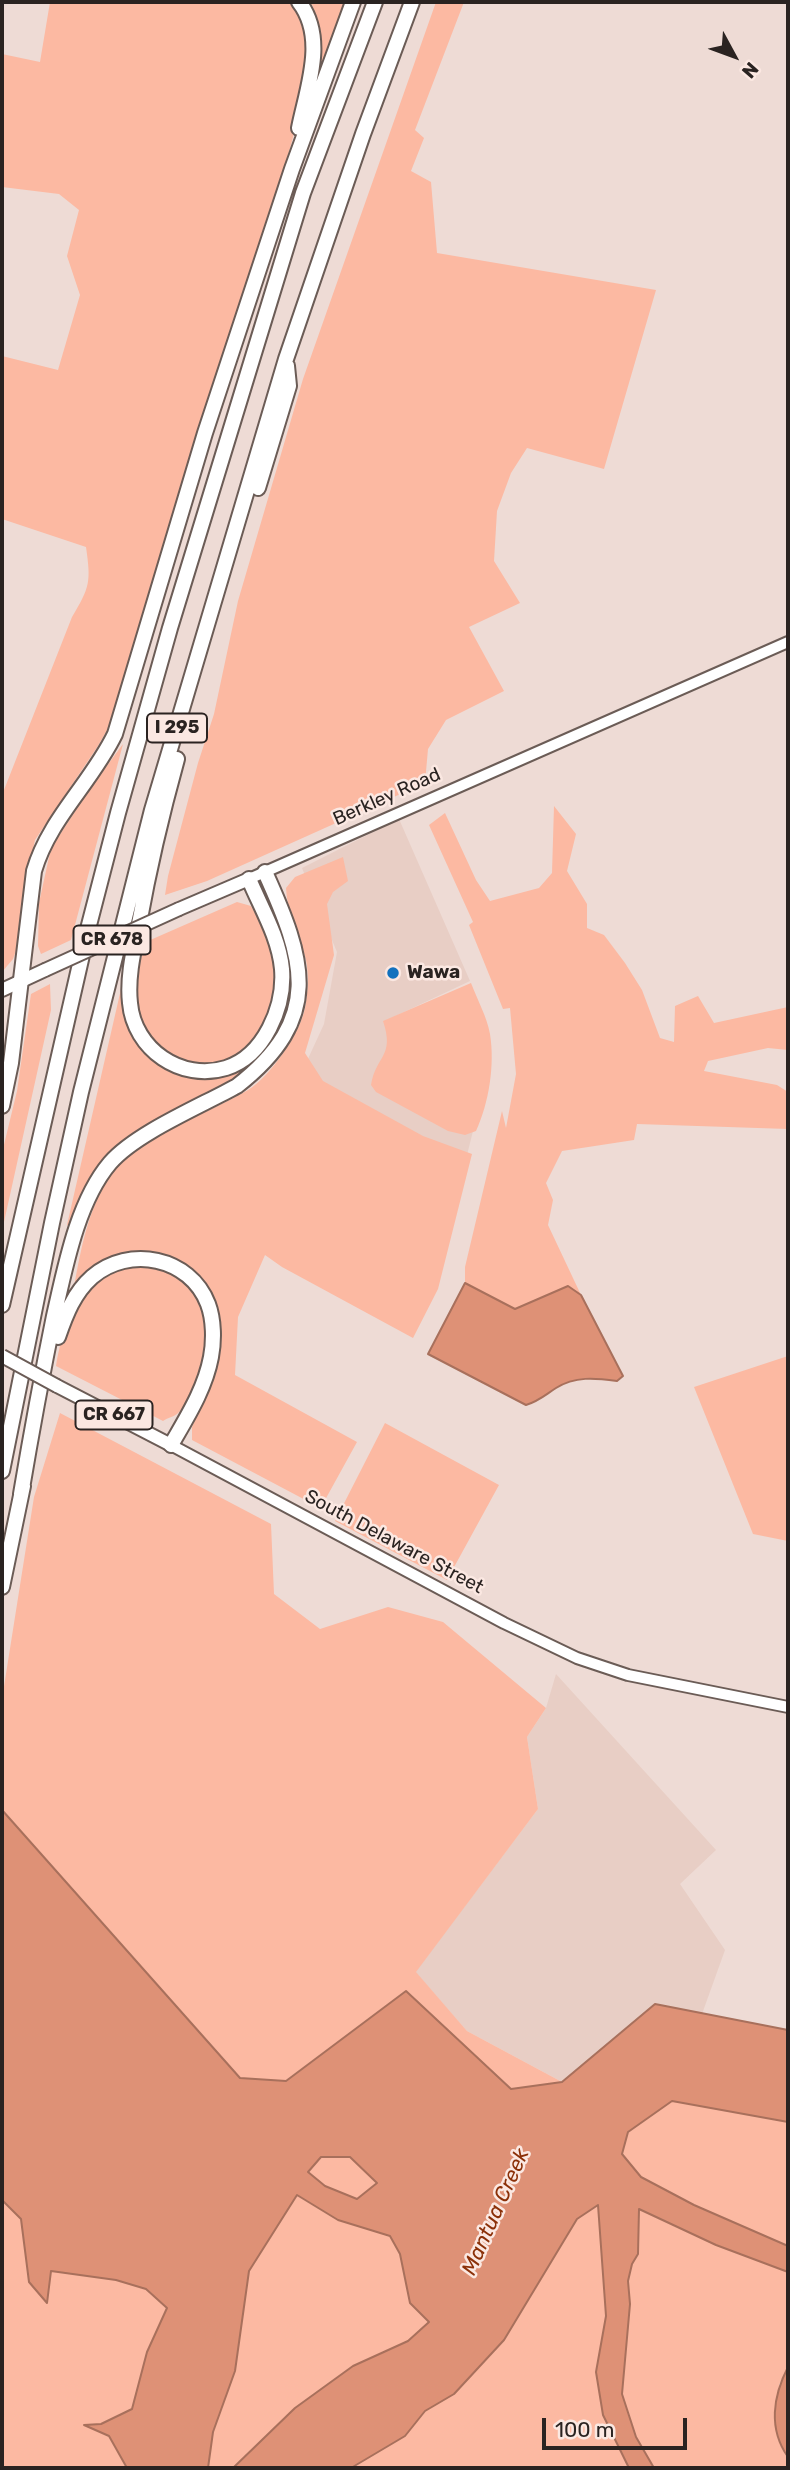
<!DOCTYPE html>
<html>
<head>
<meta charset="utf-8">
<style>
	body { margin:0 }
	#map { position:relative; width:790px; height:2470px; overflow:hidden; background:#eedbd5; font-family:Rubik,sans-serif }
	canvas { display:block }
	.frame { position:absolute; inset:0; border:4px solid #2a2321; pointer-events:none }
	.north { position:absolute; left:699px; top:21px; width:70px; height:70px; -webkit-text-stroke:5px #fbe8e2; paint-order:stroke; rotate:131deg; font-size:19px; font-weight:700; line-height:28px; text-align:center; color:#2a2321 }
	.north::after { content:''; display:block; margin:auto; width:24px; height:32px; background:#2a2321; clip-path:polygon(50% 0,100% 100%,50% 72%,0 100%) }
	.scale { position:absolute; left:542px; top:2418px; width:145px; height:32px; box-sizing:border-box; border:4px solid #2a2321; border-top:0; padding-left:9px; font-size:21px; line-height:24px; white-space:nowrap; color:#2a2321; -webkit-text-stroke:5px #fbe8e2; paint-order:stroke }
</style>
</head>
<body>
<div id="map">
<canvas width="790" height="2470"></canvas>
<div class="frame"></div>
<div class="north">N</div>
<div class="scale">100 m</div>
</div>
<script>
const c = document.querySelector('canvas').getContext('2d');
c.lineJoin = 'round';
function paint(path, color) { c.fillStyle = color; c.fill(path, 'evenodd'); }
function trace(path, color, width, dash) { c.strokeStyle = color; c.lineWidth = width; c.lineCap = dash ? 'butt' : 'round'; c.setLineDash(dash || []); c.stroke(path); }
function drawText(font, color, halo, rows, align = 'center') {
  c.font = font + ' Rubik,sans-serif'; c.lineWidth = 5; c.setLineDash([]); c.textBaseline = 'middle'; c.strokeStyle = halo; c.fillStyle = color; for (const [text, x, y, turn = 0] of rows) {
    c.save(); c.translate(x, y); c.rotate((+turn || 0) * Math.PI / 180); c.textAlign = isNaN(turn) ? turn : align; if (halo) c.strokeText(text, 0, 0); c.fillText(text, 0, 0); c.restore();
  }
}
const built = new Path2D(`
	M399,819l71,162 -85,40 6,29 83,77 -8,32 -165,-85 23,-50 13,-72 -35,-84z
	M556,1674l160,176 -36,34 45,66 -23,64 -47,-9 -93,77 -95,-51 -52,-59 123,-163 -11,-72 19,-29z`);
const green = new Path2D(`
	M50,2h240c5,7 12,14 15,22 13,36 -16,127 -26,165l-164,527 -17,30 -63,94 -11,54 -6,51 -5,14 -11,13v-177l70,-178c18,-30 19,-35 14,-70l-84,-28v-163l56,14 22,-75 -13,-39 12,-46 -20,-16 -57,-7v-133l38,8z
	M308,2h37l-27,77 -5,-73z
	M436,2h28l-49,128 9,8 -13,33 20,11 6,71 219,37 -52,179 -77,-21 -16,25 -14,38 -3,50 26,42 -51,24 35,64 -58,29 -18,29 -3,34 -218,98 -42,14 3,-19 30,-113 16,-49 24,-113 65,-222z
	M123,744l-52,196 -30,14 -3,-8 1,-43 12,-55 38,-58z
	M554,806l22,28 -9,37 20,33v24l17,7 21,28 17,27 18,48 14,4 1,-36 23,-10 16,27 74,-16v43l-20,-2 -60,13 -4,10 73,14 11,7v37l-151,-5 -3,16 -72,11 -16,32 7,17 -5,25 33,70 -14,-9 -52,23 -50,-26v-16l37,-156 4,17 10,-54 -6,-66 -7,1 -34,-84 4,-3 -44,-97 16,-12 31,67 14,21 49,-13 13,-15z
	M343,857l5,24 -15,11 -6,12 7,51 -29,98 18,28 100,55 49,18 -34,135 -25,49 -131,-71 -17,-12 -27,62 -3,58 122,67 -32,58 -12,4 -121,-64v-13l20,-48 9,-32 -7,-47 -17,-24 -28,-19 -37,-4 -31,10 -27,24c8,-44 16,-88 45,-124 13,-17 34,-26 53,-35 25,-13 52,-24 76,-38 22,-13 52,-57 57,-82 3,-16 4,-33 1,-48 -6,-24 -19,-46 -20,-72l9,-11z
	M237,902l14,4c24,41 36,89 5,129 -5,7 -10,16 -17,20 -29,18 -70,10 -91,-17 -12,-15 -14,-43 -12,-62 2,-11 8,-24 12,-35z
	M471,983c6,16 16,34 19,51 5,31 -1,69 -14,97l-11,4 -17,-4 -72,-39 -5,-7c5,-30 24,-28 12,-64z
	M50,984l1,26 -49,221v-78l15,-62 14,-97z
	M121,989l6,34 16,30 34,21 30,5 46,-13 -41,26 -77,42 -63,93 -5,-2z
	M140,1264c22,3 36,6 53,24 24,26 12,104 -16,126 -4,3 -10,4 -14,7l-107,-55c6,-37 19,-73 52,-92 9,-6 22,-7 32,-10z
	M788,1356v185l-35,-7 -59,-147z
	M60,1413l211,111 3,70 46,35 68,-22 55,15 103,86 -19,29 11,72 -122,163 51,59 95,51 -51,7 -105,-97 -121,89 -45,-3 -238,-268v-111l32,-202z
	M385,1423l114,62 -52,95 -112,-59z
	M672,2100l116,22v124l-94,-41 -53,-28 -19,-23 6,-22z
	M321,2157h29l27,25 -19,17 -33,-13 -17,-14z
	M296,2195l42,25 52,16 10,18 10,49 19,19 -21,19 -55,25 -58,42 -62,60h-25l5,-36 22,-61 14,-100z
	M2,2200l19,19 8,63 18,20 4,-31 65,9 30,9 21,19 -20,44 -15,57 -31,15 -15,1 23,11 18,32h-125z
	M598,2204l8,112 -10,56 7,43 26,53h-278l54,-32 20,-25 29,-17 50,-54 73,-121z
	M639,2209c48,25 98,44 149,63v95l-9,18 2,62 7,10v11h-134l-18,-31 -14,-43 8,-90 -2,-23 4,-17 6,-10z`);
const water = new Path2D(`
	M465,1283l50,26 53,-23 13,9 42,81 -6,5c-22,-3 -42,-5 -61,7 -11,7 -17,13 -30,17l-98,-51z
	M2,1810l238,268 46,3 120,-90 105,98 51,-7 93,-78 133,26v92l-116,-21 -44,31 -6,22 19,23 53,28 94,41v26l-72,-27 -77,-36 -1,45 -6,10 -4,17 2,23 -8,90 14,43 18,31h-25l-26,-53 -7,-43 10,-56 -8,-111 -21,14 -73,121 -50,54 -29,17 -20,25 -54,32h-118l62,-60 58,-42 55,-25 21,-19 -19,-19 -10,-49 -10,-18 -52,-16 -41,-25 -48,76 -14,100 -22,61 -5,36h-81l-18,-32 -25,-11 17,-1 31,-15 15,-57 20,-44 -21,-19 -30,-9 -65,-9 -4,32 -18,-21 -8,-63 -19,-19zM321,2157h29l27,26 -20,16 -32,-13 -17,-14z
	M788,2367v90c-20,-28 -15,-61 0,-90z`);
const secondary = new Path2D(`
	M249,879l539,-237
	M171,1445l333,178 73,35 51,17 160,32`);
const primary = new Path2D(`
	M179,909l70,-30
	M2,990l43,-20
	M57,1386l114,59`);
const motorway = new Path2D(`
	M299,2c28,36 8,86 0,126
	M258,488l31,-102 -2,-20
	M177,759c-15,54 -28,109 -38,165 -5,25 -12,53 -9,79 4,46 51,79 96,65 38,-12 59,-61 56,-99 -3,-32 -21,-61 -33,-90
	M2,1106l9,-43 23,-192c15,-52 58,-89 81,-137l90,-301 87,-264 61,-167
	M2,1305l86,-376 30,-116 52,-185 133,-435 72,-191
	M58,1337c8,-23 16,-44 34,-60 37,-32 98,-20 116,27 6,16 6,37 3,53 -6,32 -24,60 -40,88
	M2,1471l50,-248 29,-131 71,-282 134,-451 77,-225 49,-132
	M21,1494c10,-59 21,-119 33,-178 11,-48 23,-114 56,-153 26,-30 91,-57 127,-77 87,-68 68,-126 28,-214
	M2,1587l21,-101`);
const primaryBridge = new Path2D(`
	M45,970l134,-61
	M2,1356l55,30`);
const markers = [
	[393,973,7,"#1271be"]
];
const shields = [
	[177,728,60],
	[112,940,77],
	[114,1415,77]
];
const shieldNames = [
	["I 295",177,728],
	["CR 678",112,940],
	["CR 667",114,1415]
];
const streetNames = [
	["Berkley Road",387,797,-24],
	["South Delaware Street",394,1542,28]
];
const poiNames = [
	["Wawa",407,973]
];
const waterNames = [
	["Mantua Creek",496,2212,-66]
];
paint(built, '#e8cec5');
paint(green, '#fcb9a2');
paint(water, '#de9176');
trace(water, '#a8705c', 2);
trace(secondary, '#6b5c56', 14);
trace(primary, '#6b5c56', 16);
trace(motorway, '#6b5c56', 18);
trace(secondary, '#fff', 10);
trace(primary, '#fff', 12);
trace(motorway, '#fff', 14);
trace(primaryBridge, '#6b5c56', 16, []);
trace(primaryBridge, '#fff', 12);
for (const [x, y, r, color] of markers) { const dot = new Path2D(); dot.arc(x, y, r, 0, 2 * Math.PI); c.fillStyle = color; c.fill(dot); trace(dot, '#fbe8e2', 2.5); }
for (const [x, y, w] of shields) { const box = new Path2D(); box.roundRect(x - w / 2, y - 14.5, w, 29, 5); c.fillStyle = '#fbe8e2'; c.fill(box); trace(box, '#2a2321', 2); }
drawText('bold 18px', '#2a2321', null, shieldNames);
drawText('19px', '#2a2321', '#fbe8e2', streetNames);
drawText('bold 19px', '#2a2321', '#fbe8e2', poiNames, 'left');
drawText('italic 21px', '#8b3008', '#fbe8e2', waterNames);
</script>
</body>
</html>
